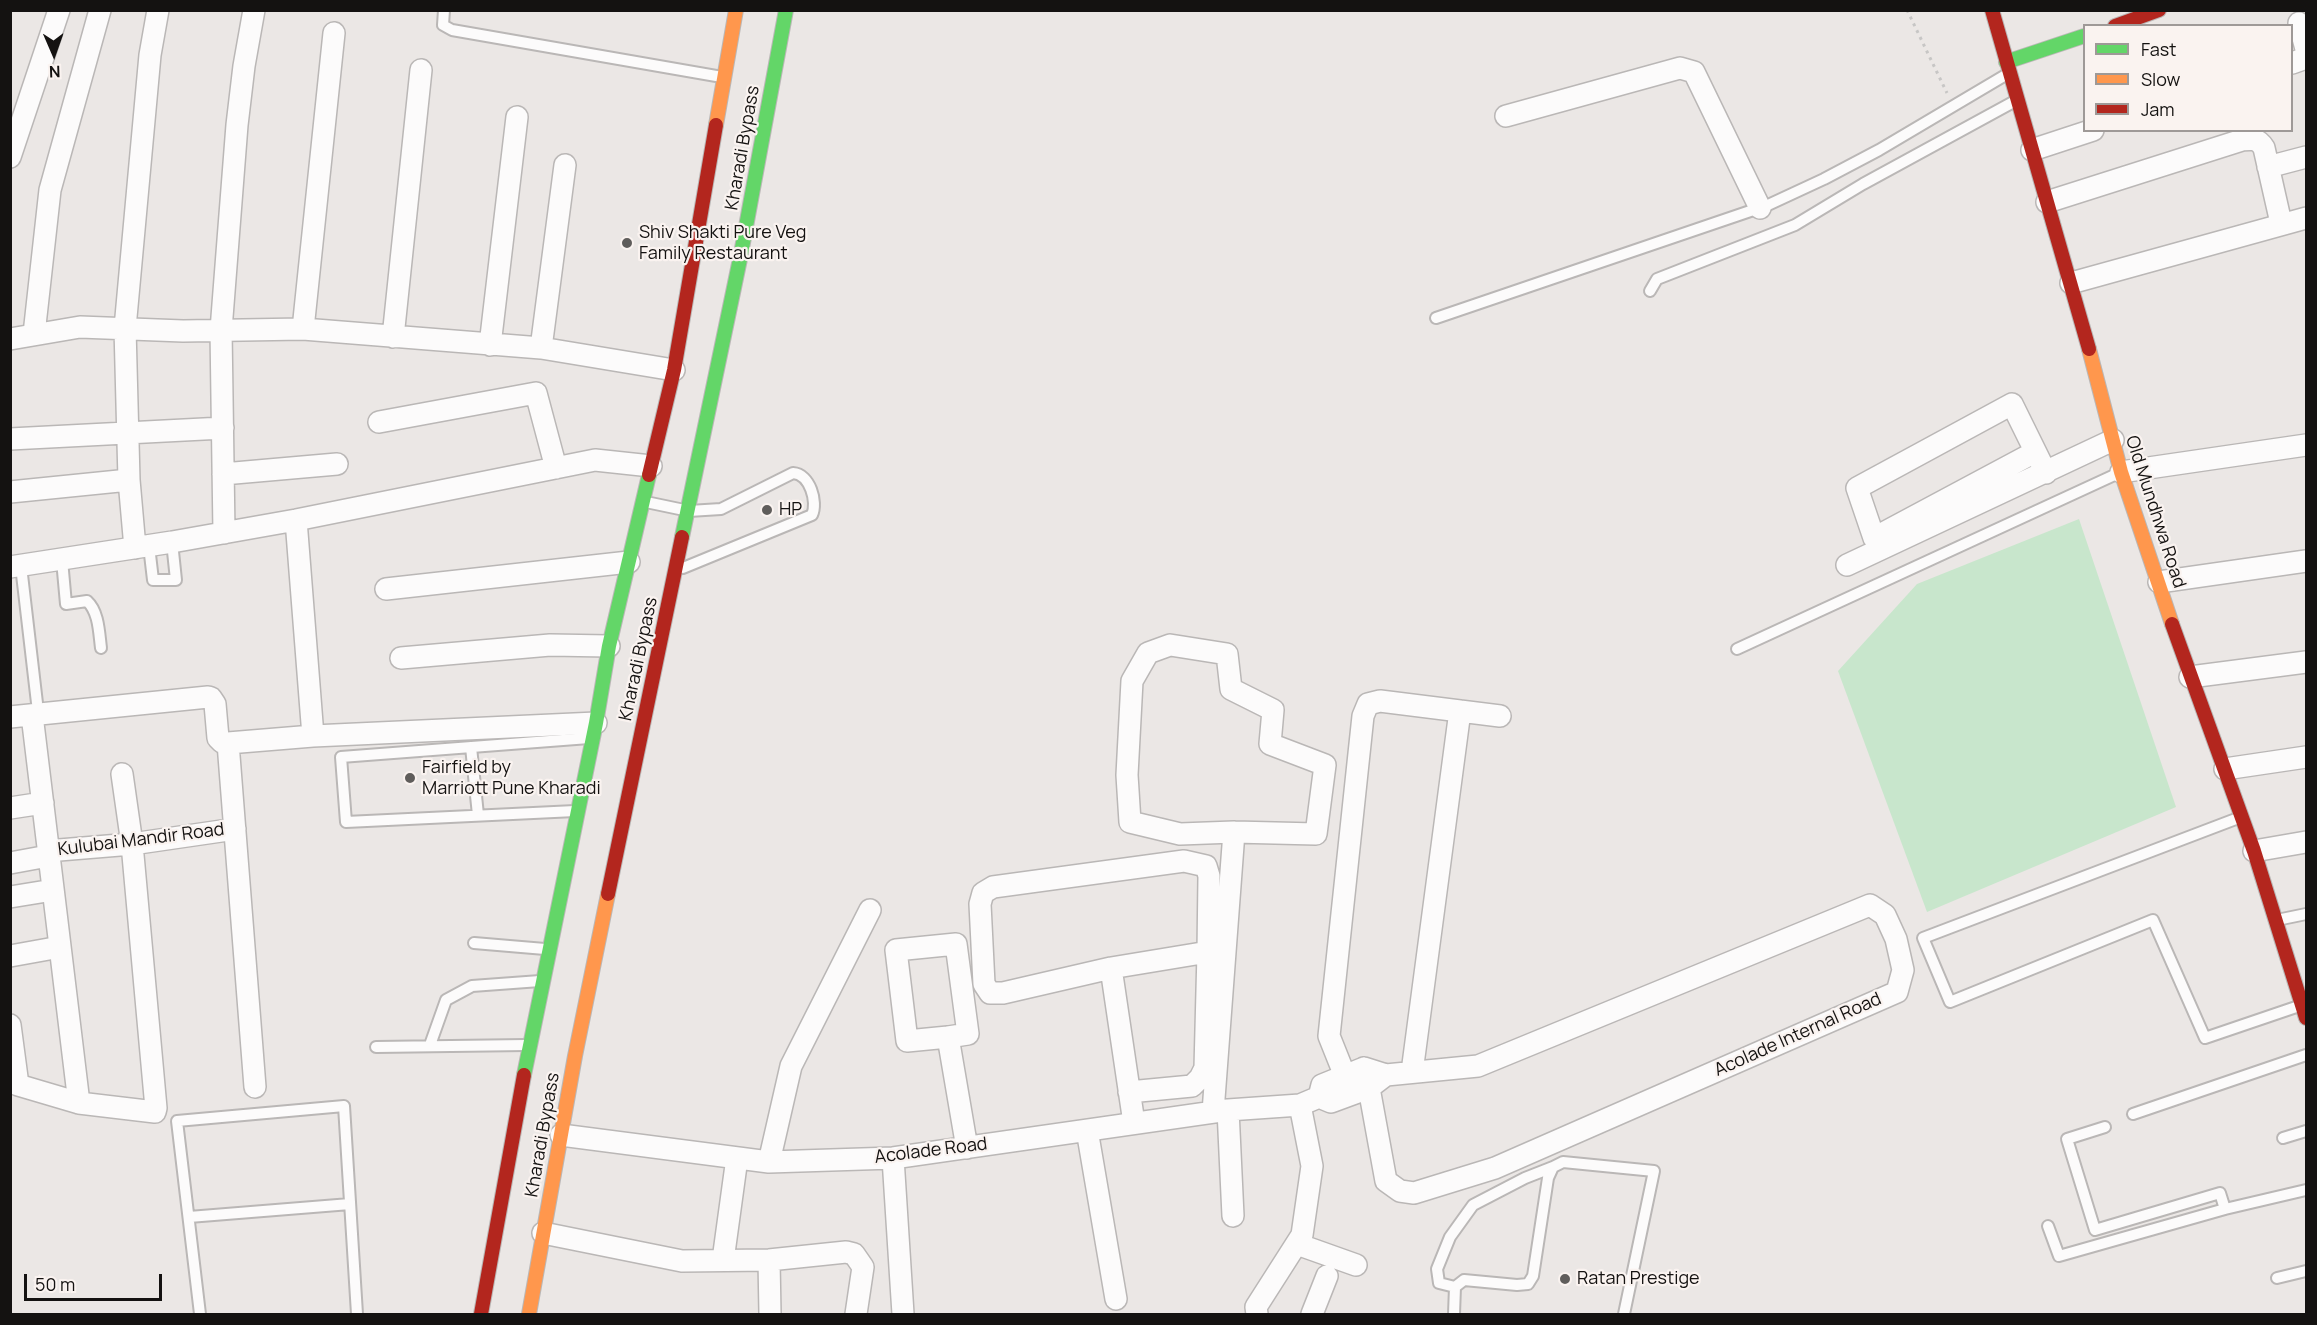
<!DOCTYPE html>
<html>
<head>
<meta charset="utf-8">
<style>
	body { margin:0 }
	#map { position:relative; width:2317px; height:1325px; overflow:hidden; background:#ebe7e5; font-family:Manrope,sans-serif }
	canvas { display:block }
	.frame { position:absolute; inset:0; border:12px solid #141211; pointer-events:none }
	.legend { position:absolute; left:2083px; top:24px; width:210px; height:108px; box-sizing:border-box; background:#faf3f0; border:2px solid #9e9997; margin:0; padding:8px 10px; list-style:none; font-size:18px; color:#141211 }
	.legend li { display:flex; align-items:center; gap:12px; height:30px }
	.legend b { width:30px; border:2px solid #9e9997 }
	.north { position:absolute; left:24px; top:24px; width:60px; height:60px; -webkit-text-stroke:4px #faf3f0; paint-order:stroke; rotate:178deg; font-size:16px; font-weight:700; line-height:24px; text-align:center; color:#141211 }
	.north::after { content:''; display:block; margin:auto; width:21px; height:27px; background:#141211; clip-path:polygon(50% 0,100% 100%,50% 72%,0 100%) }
	.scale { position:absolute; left:24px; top:1274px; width:138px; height:27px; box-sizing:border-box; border:3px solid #141211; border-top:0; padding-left:8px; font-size:18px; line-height:21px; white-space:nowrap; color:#141211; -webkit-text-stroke:4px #faf3f0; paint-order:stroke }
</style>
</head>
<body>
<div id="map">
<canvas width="2317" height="1325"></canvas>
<div class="frame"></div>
<ul class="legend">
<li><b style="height:8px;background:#63d668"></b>Fast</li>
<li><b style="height:8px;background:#ff974d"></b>Slow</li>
<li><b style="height:8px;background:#b3261e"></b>Jam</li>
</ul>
<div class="north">N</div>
<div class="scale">50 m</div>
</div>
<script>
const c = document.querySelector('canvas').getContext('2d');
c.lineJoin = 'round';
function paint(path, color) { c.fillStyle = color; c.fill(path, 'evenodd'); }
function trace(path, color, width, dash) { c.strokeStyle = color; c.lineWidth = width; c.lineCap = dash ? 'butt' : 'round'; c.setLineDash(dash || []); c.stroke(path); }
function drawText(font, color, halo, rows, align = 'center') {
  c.font = font + ' Manrope,sans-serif'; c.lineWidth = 4.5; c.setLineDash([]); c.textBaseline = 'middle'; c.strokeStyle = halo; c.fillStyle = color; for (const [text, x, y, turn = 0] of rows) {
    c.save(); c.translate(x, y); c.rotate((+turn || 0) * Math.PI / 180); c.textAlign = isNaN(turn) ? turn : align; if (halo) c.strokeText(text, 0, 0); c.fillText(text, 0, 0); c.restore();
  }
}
const green = new Path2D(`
	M2079,519l97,288 -249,105 -89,-241 79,-87z`);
const path = new Path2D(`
	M1907,10l40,83`);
const lane = new Path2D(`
	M444,10l-1,15 9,5 270,47
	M1650,291l7,-12 138,-54 68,-41 154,-84
	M1436,318l332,-113 56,-26 55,-29 130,-77
	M646,502l43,9 32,-2 72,-36c17,1 25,29 19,42l-129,53
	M149,546l4,34h23l-4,-38
	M62,560l4,44 21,-3c12,11 12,32 14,47
	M21,566l16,137
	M1737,649l384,-177
	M471,747l7,68
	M575,811l-229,11 -5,-65 248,-19
	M2241,817l-318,121 27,64 203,-82 52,118 97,-33
	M2277,920l29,-6
	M474,943l71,6
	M430,1045l16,-45 26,-14 68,-5
	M376,1047l150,-2
	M2133,1114l173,-59
	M2105,1127l-38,12 28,91 125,-37 5,16
	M2283,1138l23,-7
	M189,1217l161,-13
	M2048,1226l11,30 166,-47 81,-19
	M2277,1278l29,-7
	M1455,1287l-16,-4 -2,-14 13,-32 23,-32 52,-27 28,-11
	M200,1314l-23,-193 167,-15 13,208
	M1454,1314l1,-27 9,-7 53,5 11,-1 5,-8 15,-98 5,-11 10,-5 91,9 -30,143`);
const street = new Path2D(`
	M2299,23l7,26
	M2292,63l14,-5
	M1506,116l174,-48 14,4 66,136
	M2032,150l61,-20
	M10,157l49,-147
	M2268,167l38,-10
	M2047,202l195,-62c10,-1 16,-2 22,8l17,75
	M2071,283l235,-65
	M303,329l31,-296
	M34,334l16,-144 50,-180
	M393,337l28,-267
	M10,339l70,-12 103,4 120,-2 238,19 133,22
	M490,345l27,-228
	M541,348l24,-183
	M379,422l157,-29 20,75
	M10,439l213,-11
	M2035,452l-161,86 -17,-50 155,-84 34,69
	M2121,472l185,-27
	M223,474l114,-10
	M10,492l119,-12
	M296,520l17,216
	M224,533l-3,-203 16,-205 7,-59 10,-56
	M135,548l-6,-68 -4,-152 25,-273 8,-45
	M1847,565l266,-125
	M10,567l162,-25 124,-22 299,-60 56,6
	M2159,582l147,-21
	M386,589l243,-27
	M401,658l149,-13 59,1
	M2190,677l116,-15
	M32,715l47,388
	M10,717l198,-20 3,1 4,6 3,34 4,4 6,1 85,-7 283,-13
	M228,743l27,344
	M2225,769l81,-12
	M10,808l33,-5
	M47,851l85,-7 103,-15
	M2254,851l52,-9
	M10,863l38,-7
	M10,897l43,-7
	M10,956l50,-9
	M1111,968l-108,25h-13l-6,-9 -4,-80 3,-11 10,-6 191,-26 22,5 3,10 -1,76 -97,16 23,155
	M10,1025l8,60 61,18 76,9 1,-4 -24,-264 -10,-70
	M948,1037l-41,4 -11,-91 60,-6 12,90 -20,3 19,111
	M1364,1068l5,20 17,93 14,10 14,2 81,-25 402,-176 6,-22 -7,-31 -11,-24 -15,-10 -392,161 -92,9
	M1412,1072l48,-361
	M1345,1076l-16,-40 34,-320 5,-12 12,-3 120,15
	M1129,1092l63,-6 8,-8 5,-10 3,-116
	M1228,1110l5,106
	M1213,1112l21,-280 -54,2 -50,-12 -3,-47 5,-94 16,-28 22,-8 57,9 4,35 42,21 -3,34 55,21 -9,69 -82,-2
	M1087,1130l29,169
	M561,1135l208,27 124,-4 335,-48 72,-5 19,-8 12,5 38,-14 17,-13 -22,-7 -42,17 -3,12
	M893,1158l10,156
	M769,1162l22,-96 79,-156
	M543,1233l139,28 87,-1 77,-8 8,2 9,13 -7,47
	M1297,1244l59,21
	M723,1260l14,-102
	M769,1260l1,54
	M1257,1314l-1,-7 46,-72 10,-69 -12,-61
	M1312,1314l15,-38`);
const fast = new Path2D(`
	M2006,62l78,-26
	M682,537l58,-278 46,-249
	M524,1075l72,-352 13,-77 40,-171`);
const slow = new Path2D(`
	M716,125l20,-115
	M2089,349l32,123 51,152
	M529,1314l46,-258 33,-162`);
const jam = new Path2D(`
	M1992,10l97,339
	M2115,26l44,-16
	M649,475l25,-105 42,-245
	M2172,624l82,227 52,167
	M608,894l74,-357
	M481,1314l43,-239`);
const markers = [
	[627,243,6,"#5f5d5b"],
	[767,510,6,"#5f5d5b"],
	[410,778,6,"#5f5d5b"],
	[1565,1279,6,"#5f5d5b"]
];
const streetNames = [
	["Kharadi Bypass",743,148,-80],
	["Old Mundhwa Road",2155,512,72],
	["Kharadi Bypass",639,659,-78],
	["Kulubai Mandir Road",141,840,-7],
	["Acolade Internal Road",1798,1035,-24],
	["Kharadi Bypass",543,1135,-80],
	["Acolade Road",931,1151,-7]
];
const poiNames = [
	["Shiv Shakti Pure Veg",639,233],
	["Family Restaurant",639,254],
	["HP",779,510],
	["Fairfield by",422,768],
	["Marriott Pune Kharadi",422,789],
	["Ratan Prestige",1577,1279]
];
paint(green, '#c8e6cc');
trace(lane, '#bab7b6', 14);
trace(street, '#bab7b6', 24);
trace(fast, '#bab7b6', 16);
trace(slow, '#bab7b6', 16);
trace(jam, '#bab7b6', 16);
trace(path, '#c7c6c5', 3, [3, 4.5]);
trace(lane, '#fcfbfb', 10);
trace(street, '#fcfbfb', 21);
trace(fast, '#63d668', 14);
trace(slow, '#ff974d', 14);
trace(jam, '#b3261e', 14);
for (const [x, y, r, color] of markers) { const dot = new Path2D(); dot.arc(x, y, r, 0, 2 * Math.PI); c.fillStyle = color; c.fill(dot); trace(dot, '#faf3f0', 2); }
drawText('18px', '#141211', '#faf3f0', streetNames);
drawText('18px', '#141211', '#faf3f0', poiNames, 'left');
</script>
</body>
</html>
